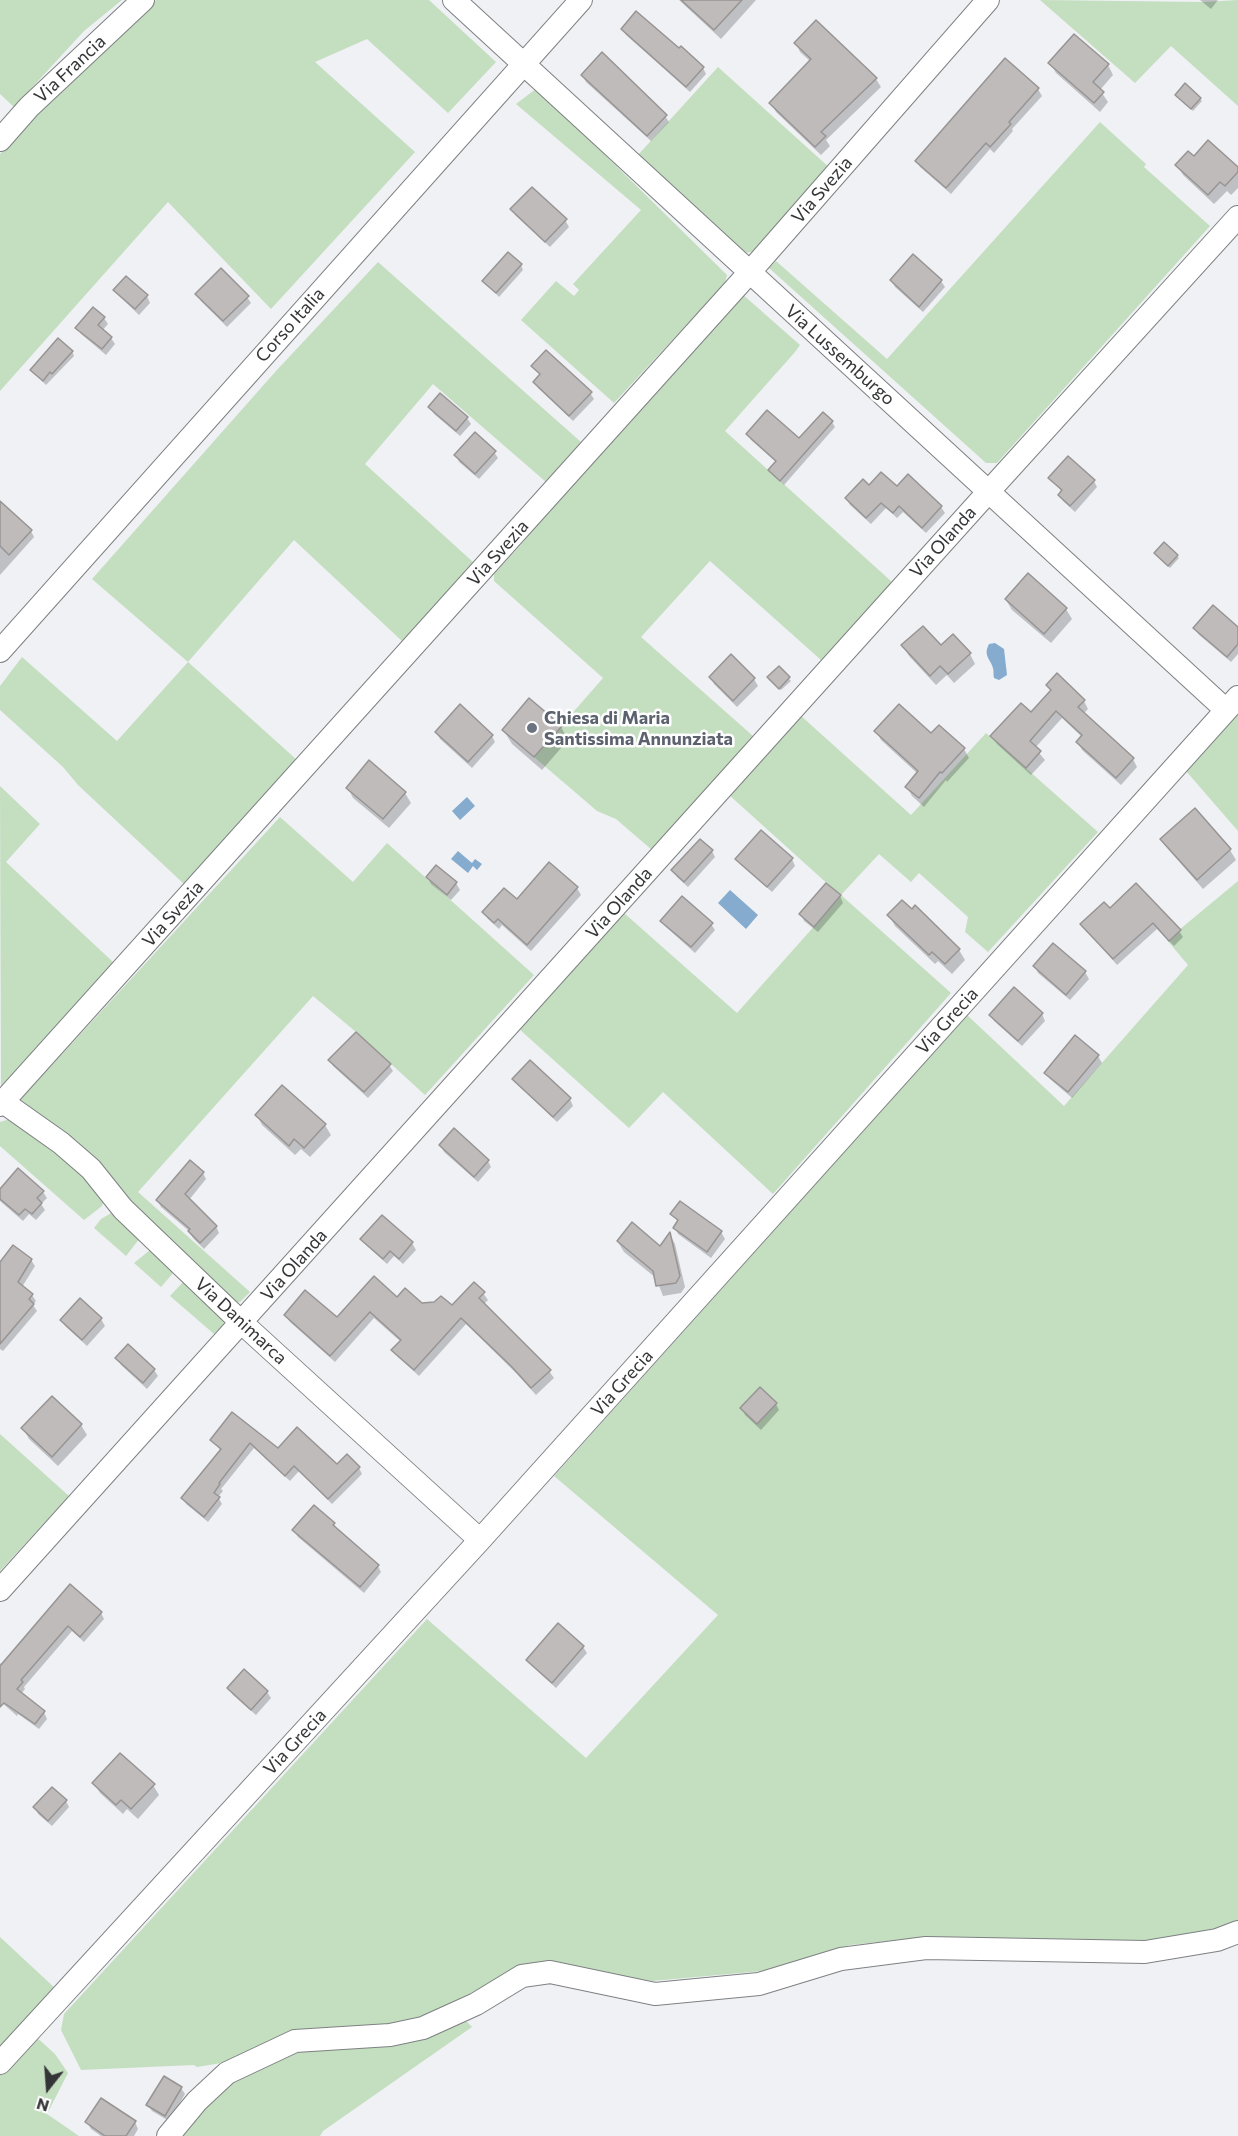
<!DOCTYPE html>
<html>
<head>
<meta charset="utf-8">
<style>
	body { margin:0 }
	#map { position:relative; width:1238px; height:2136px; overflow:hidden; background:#eff1f4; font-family:Commissioner,sans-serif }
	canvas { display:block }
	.north { position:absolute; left:18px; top:2058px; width:60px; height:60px; -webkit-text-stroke:4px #fefeff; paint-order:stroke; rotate:197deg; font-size:16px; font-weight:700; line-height:24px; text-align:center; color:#343536 }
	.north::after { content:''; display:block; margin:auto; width:21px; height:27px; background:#343536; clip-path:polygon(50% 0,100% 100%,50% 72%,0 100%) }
</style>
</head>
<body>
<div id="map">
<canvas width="1238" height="2136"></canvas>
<div class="north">N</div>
</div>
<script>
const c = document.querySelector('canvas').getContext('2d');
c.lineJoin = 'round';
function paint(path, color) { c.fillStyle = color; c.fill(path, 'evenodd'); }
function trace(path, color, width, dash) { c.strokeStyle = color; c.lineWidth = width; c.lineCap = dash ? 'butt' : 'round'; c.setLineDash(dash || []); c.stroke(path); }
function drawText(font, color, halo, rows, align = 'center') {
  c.font = font + ' Commissioner,sans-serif'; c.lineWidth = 5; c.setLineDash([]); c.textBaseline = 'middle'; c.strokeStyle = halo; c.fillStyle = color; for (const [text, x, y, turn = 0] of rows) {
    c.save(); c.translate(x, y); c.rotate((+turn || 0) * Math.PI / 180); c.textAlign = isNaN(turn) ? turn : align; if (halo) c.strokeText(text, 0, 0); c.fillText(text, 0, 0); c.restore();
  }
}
const green = new Path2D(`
	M0,0h122l-38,31 -70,76 -14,-13z
	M156,0h273l67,62 -48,51 -81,-74 -52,23 100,90 -144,157 -103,-107 -168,189v-237l25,-28z
	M1040,0l164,2 34,-2v106l-67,-60 -36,37z
	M718,67l113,102 -71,82 -16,2 -106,-98z
	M537,88l190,187 -2,8 -111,120 -93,-83 35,-39 18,15 5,-6 -6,-6 68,-74 -125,-106z
	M1100,122l46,42 -2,3 66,59 -213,237h-11l-217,-195 7,-7 111,98z
	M378,262l203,180 -35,40 -113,-98 -68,80 108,98 -70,80 -109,-102 -106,122 109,98 -113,124 -106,-99 -15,-18 -63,-57v-24l22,-29 95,84 71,-79 -96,-83 184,-208z
	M741,293l59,52 -5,7 -70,79 167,151 -71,78 -111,-99 -69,76 112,99 -101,114 -36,-31 -19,-8 -63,-54 69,-79 -109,-97v-7l26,-28 40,-50z
	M1238,713v118l-52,-60z
	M800,715l111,100 75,-82 112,99 -110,120 -23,-20 3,-15 -49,-44 -8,9 -32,-28 -38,41 110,98 -178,201 -110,-102 -34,36 -111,-100 106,-115 113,100 104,-117 -113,-102z
	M0,786l40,38 -34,38 107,100 -112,125z
	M280,817l73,65 34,-39 147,132 -109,120 -69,-63 -43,-36 -175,196 112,100 -10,10 -6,1 -216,-201z
	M1238,881v1040l-17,7 -76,15 -217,-6 -78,8 -88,26 -110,10 -102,-16 -53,15 -75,37 -188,44 -37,6 -3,-2 -113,5 -20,-40 3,-16 363,-395 159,139 132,-143 -164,-139 413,-461 97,91 124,-141 -21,-25z
	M10,1119l50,30 44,51 -2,6 -18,14 -84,-74v-24z
	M113,1212l27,26 -14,18 -32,-28 7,-9z
	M150,1250l24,22 -13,15 -27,-24z
	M184,1281l39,36 1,7 -10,10 -44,-38z
	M0,1434l69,62 -69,75z
	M0,1937l57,53 -57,64z
	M464,2019l8,8 -149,104 -3,5h-141l54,-56 59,-30z
	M34,2035l21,19 13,19 -21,41 32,22h-79v-62z`);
const water = new Path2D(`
	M995,643l9,6 3,26 -8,5 -5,-2c-1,-3 0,-7 -1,-10 -3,-10 -10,-12 -4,-24z
	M467,797l8,9 -15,14 -8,-9z
	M458,851l14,12 3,-4 7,5 -5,6 -4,-4 -5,7 -17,-14z
	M730,890l28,25 -12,14 -28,-26z`);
const shadow = new Path2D(`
	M679,0h77l-35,39z
	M1200,0h18l-7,9z
	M622,29l57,21 2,-2 22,20 3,6 -16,18 -64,-57z
	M796,43l80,36 5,8 -55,53 4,6 -9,9 -45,-43 -5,-9 40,-41 -11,-10z
	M1005,60l33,29 4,7 -30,33 1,2 -19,22 -4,-4 -39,45 -31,-27 -3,-6z
	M1050,63l58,2 5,10 -13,15 8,12 -8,10 -44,-39z
	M583,76l82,40 4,6 -18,19 -65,-59z
	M1179,97l21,2 2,2 -9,10z
	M1194,158l44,11v19l-7,7 -4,-4 -13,13 -31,-29 -6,-10z
	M512,210l53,10 4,7 -19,20 -34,-31z
	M913,256l28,25 4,6 -22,25 -28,-25 -4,-7z
	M521,265l2,5 -24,27 -15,-16z
	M127,278l20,18 3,7 -11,12 -20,-19 -4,-6z
	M197,294l50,3 4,6 -24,24 -26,-26z
	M104,318l4,6 -6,7 9,7 4,6 -9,11 -25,-21 -4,-6z
	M72,351l2,5 -28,29 -15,-15z
	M533,366l57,27 4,6 -21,22 -35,-33 -3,-6 6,-6z
	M430,407l37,11 4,6 -11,12 -26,-22z
	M832,422l3,5 -51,58 -14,-15 7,-7 -26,-23 -3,-6 51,6z
	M494,452l4,6 -19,21 -20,-17 -3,-7z
	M1050,478l44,3 3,6 -22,25 -12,-11 -4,-6 3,-3z
	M869,487l28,1 44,19 4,6 -19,20 -23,-21 -6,6 -11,-10 -15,16 -21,-19 -4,-7z
	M0,503l31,28 3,6 -34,38z
	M1157,556h20l2,2 -9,10z
	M1006,600l60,9 6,10 -21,24 -39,-33z
	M1195,628l43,1v25l-7,8 -33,-28z
	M903,646l38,1 29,7 5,10 -21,19 -7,-8 -11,10 -27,-29z
	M731,657l23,22 4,7 -21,21 -23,-23 -3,-7z
	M779,668l12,13 -10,9 -10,-10z
	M1047,685l37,16 4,8 -5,5 50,45 4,8 -16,18 -39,-35 -4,-8 4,-5 -20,-19 -27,30 10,12 -14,15 -34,-31 -5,-8 39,-22 21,-22z
	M561,727l7,13 -26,30 -30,-26 -8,-13z
	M876,731l55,4 33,14 5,9 -22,24 -1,-2 -22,27 -12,-11 -5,-9 11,-13 -37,-34z
	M436,732l56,4 3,6 -23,26 -32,-29z
	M348,788l57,5 6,10 -22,25 -36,-30z
	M1195,810l35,40 6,10 -33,29 -35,-40 -6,-10z
	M712,851l3,6 -27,30 -11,-10 -4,-7z
	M737,859h55l3,7 -23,26 -31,-27z
	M427,877l29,6 4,7 -9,10 -20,-16z
	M1136,885l43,46 4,6 -9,9 -17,-17 -40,36 -35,-41 28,-13z
	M577,888l4,7 -50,56 -29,-26 -3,4 -11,-10 -4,-7 33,-11z
	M840,896l3,7 -25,29 -14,-11 -3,-7z
	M889,915l70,35 6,10 -13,14 -14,-13 -3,3 -40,-38z
	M662,921l49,3 4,6 -20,23 -29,-26z
	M1053,945l32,27 4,7 -19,21 -32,-27 -3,-6z
	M1042,1014l3,7 -23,25 -28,-25 -3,-6z
	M1098,1056l4,7 -30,35 -22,-19 -4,-6z
	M330,1060l59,5 4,6 -25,27 -35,-32z
	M514,1079l56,20 3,7 -16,16 -39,-37z
	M257,1115l68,10 6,10 -21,22 -9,-8 -6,6 -33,-30z
	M440,1145l48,16 3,6 -13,15 -34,-30z
	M203,1173l3,6 -17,21 27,26 3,7 -15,16 -11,-11 -4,-7 -28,-24 -4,-7z
	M0,1191l43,1 4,6 -6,6 4,6 -9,10 -7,-6 -6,7 -23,-20z
	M672,1214l49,18 4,7 -14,19 -33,-24 -3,-6 3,-6z
	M382,1217l30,26 4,7 -13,14 -9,-8 -7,8 -21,-19 -4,-6z
	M670,1235l5,9 10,43 -4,6 -18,3 -7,-18 -32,-26 -6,-10 43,6z
	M31,1260l4,6 -13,21 10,8 4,6 -3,4 4,6 -34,40 -3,-2v-85z
	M483,1293l5,7 -5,5 66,66 5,7 -18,17 -19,-21 -51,-50 -47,52 -21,-19 -5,-7 8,-8 -27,-24 -39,44 -45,-40 -5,-7 52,5 60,-21 25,6 30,3z
	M80,1300l21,19 4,7 -18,20 -22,-20 -3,-6z
	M128,1346l26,24 4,6 -11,13 -26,-24 -4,-7z
	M52,1398l29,27 6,10 -29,31 -29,-27 -6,-11z
	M776,1404l3,6 -18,20 -16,-15 -3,-7z
	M232,1414l46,36 59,16 22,2 3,6 -30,30 -33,-33 -9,10 -36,-33 -33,41 2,2 -5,6 4,7 -14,18 -22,-18 -3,-6 38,-47 -9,-11z
	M334,1524l4,6 40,36 3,6 -17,21 -66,-56 -4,-6z
	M70,1586l31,27 3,6 -20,23 -12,-11 -48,56 1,2 -4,5 23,18 3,7 -8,10 -21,-15 -1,2 -17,-15v-38l2,2z
	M583,1647l4,6 -31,35 -24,-22 -4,-6z
	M229,1689l38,3 4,6 -15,17 -23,-20z
	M94,1783l59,2 6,10 -21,24 -11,-10 -4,5 -23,-21z
	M66,1801l3,6 -17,19 -14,-12 -3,-7z
	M181,2088l4,6 -16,27 -17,-10 -4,-6z
	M87,2122h48l3,7 -4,7h-33l-10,-7z`);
const building = new Path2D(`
	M681,0h61l-28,30z
	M636,11l43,37 2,-2 23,21 -18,20 -65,-58z
	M816,20l61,58 -56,54 5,4 -11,11 -46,-44 42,-44 -17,-16z
	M1074,34l35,30 -16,18 11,10 -10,11 -46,-40z
	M602,52l65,63 -20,21 -66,-61z
	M1005,58l34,30 -30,34 2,2 -21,23 -4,-4 -40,45 -31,-27z
	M1185,83l16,15 -10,11 -16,-14z
	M1208,140l30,27v5l-13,14 -5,-4 -12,13 -33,-30 13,-14 6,5z
	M532,187l35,32 -22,23 -35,-33z
	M508,252l14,12 -26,29 -14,-12z
	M913,254l29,26 -23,27 -29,-27z
	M221,268l28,28 -26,25 -28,-27z
	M126,276l22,19 -13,14 -22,-19z
	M93,307l12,10 -7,8 14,12 -10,12 -27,-21z
	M58,338l15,13 -21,23 -2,-2 -7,9 -13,-11z
	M546,350l46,42 -23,24 -36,-34 7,-8 -9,-8z
	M440,393l28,24 -12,14 -28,-24z
	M767,410l32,28 24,-26 10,9 -53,60 -12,-11 8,-9 -30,-27z
	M475,432l21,19 -21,23 -21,-19z
	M1068,456l27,24 -25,26 -12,-11 4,-5 -14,-12z
	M881,472l16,14 11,-12 34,32 -20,22 -23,-22 -6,7 -12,-10 -15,15 -21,-20 18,-19 6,6z
	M0,501l32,29 -23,25 -9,-9z
	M1164,542l14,13 -10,11 -14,-13z
	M1028,573l39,35 -23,26 -39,-35z
	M1213,605l25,22v17l-11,13 -34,-29z
	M923,626l18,19 12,-11 18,19 -23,21 -8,-8 -10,10 -29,-31z
	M731,654l24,24 -22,23 -24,-24z
	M779,666l11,11 -11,12 -12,-12z
	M1057,673l28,27 -7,7 56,51 -18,20 -40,-36 6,-7 -26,-24 -26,30 11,10 -15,17 -36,-32 31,-33 10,9 20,-22 -5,-5z
	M529,698l33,28 -28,31 -32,-27z
	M460,704l33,31 -25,27 -33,-30z
	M899,704l32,29 8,-8 26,23 -23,25 -2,-1 -21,26 -14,-11 13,-16 -44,-40z
	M369,760l37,32 -23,27 -37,-31z
	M1195,808l36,41 -34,31 -37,-41z
	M761,830l32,28 -26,29 -32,-28z
	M700,839l13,11 -29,32 -13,-12z
	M549,862l29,25 -51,58 -29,-26 -4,4 -12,-11 22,-24 13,11z
	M436,865l21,17 -10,13 -21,-18z
	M826,883l15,12 -27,32 -15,-13z
	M1136,883l45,47 -12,11 -16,-18 -40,36 -33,-35 24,-22 6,6z
	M682,896l31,27 -22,24 -31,-26z
	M902,900l10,9 3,-4 45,44 -15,15 -13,-12 -3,3 -42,-40z
	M1053,943l33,28 -20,24 -33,-29z
	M1014,987l29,26 -25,28 -29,-26z
	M356,1032l35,32 -27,28 -36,-32z
	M1075,1035l24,20 -31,37 -24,-19z
	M530,1060l41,38 -18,19 -41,-38z
	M282,1085l44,39 -22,24 -10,-9 -5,7 -34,-31z
	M454,1128l35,32 -15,17 -35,-32z
	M190,1160l14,12 -19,22 32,32 -17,17 -12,-12 2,-2 -34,-29z
	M18,1168l26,23 -7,7 5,5 -10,11 -7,-5 -6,6 -19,-16v-10z
	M680,1201l42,30 -15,21 -34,-24 5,-8 -8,-6z
	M382,1215l31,27 -14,17 -9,-8 -7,8 -23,-20z
	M632,1222l28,24 10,-14 10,44 -4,7 -20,3 -3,-15 -36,-30z
	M13,1245l19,14 -14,23 15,12 -4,5 5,5 -34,40v-82z
	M374,1276l23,21 8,-9 17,15 12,-1 7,-6 11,9 22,-23 11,10 -6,6 72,72 -20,18 -20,-22 -50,-48 -47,52 -23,-20 10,-10 -31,-28 -40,44 -46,-41 21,-25 32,27z
	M80,1298l22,20 -20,22 -22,-20z
	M128,1344l27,25 -12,14 -28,-25z
	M760,1387l17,16 -20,21 -17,-16z
	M52,1396l30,28 -30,33 -31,-29z
	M232,1412l46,36 19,-21 40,37 10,-10 13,13 -32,32 -34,-33 -9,10 -35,-33 -31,40 1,1 -6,9 6,4 -16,20 -23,-19 40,-49 -11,-9z
	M314,1505l21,18 -2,2 46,40 -19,22 -68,-57z
	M70,1584l32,28 -22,25 -12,-11 -47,54 2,2 -6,7 28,22 -10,13 -31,-21 -4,4v-41z
	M558,1623l26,23 -32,37 -26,-23z
	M244,1669l24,22 -17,19 -24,-22z
	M120,1753l35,31 -24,25 -10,-9 -5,5 -24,-22z
	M52,1787l15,13 -19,21 -15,-14z
	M164,2076l18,11 -17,29 -19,-11z
	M101,2098l35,23 -10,15h-21l-20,-14z`);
const street = new Path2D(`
	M454,0c256,238 516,472 772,710
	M0,140l29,-33 114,-107
	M0,651l581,-651
	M3,1102l58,41 30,26 32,40 119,114 238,217
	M0,1105l749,-832 239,-273
	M0,1590l990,-1100 248,-273
	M0,2063l480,-523 758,-843
	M168,2136l29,-35 30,-28 68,-32 95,-6 33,-7 53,-24 46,-28 28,-4 105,22 104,-10 82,-25 85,-11 219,4 72,-12 21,-8`);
const markers = [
	[532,728,6,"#6b7280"]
];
const streetNames = [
	["Via Francia",70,69,-43],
	["Via Svezia",822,190,-49],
	["Corso Italia",290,325,-48],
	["Via Lussemburgo",840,355,42],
	["Via Olanda",943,542,-48],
	["Via Svezia",498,553,-48],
	["Via Olanda",619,903,-48],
	["Via Svezia",173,914,-48],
	["Via Grecia",947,1021,-48],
	["Via Olanda",294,1265,-48],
	["Via Danimarca",241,1321,43],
	["Via Grecia",622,1383,-48],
	["Via Grecia",295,1742,-47]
];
const worshipNames = [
	["Chiesa di Maria",544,718],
	["Santissima Annunziata",544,739]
];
paint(green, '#c4dec0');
paint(water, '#85abce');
paint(shadow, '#0003');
paint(building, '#c0bbbb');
trace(building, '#989494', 1.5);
trace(street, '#7e8082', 24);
trace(street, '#fff', 22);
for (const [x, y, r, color] of markers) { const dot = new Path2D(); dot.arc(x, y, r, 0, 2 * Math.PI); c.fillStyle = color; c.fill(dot); trace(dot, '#fefeff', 2); }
drawText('18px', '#343536', '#fefeff', streetNames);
drawText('bold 18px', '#5b616d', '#fefeff', worshipNames, 'left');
</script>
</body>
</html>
